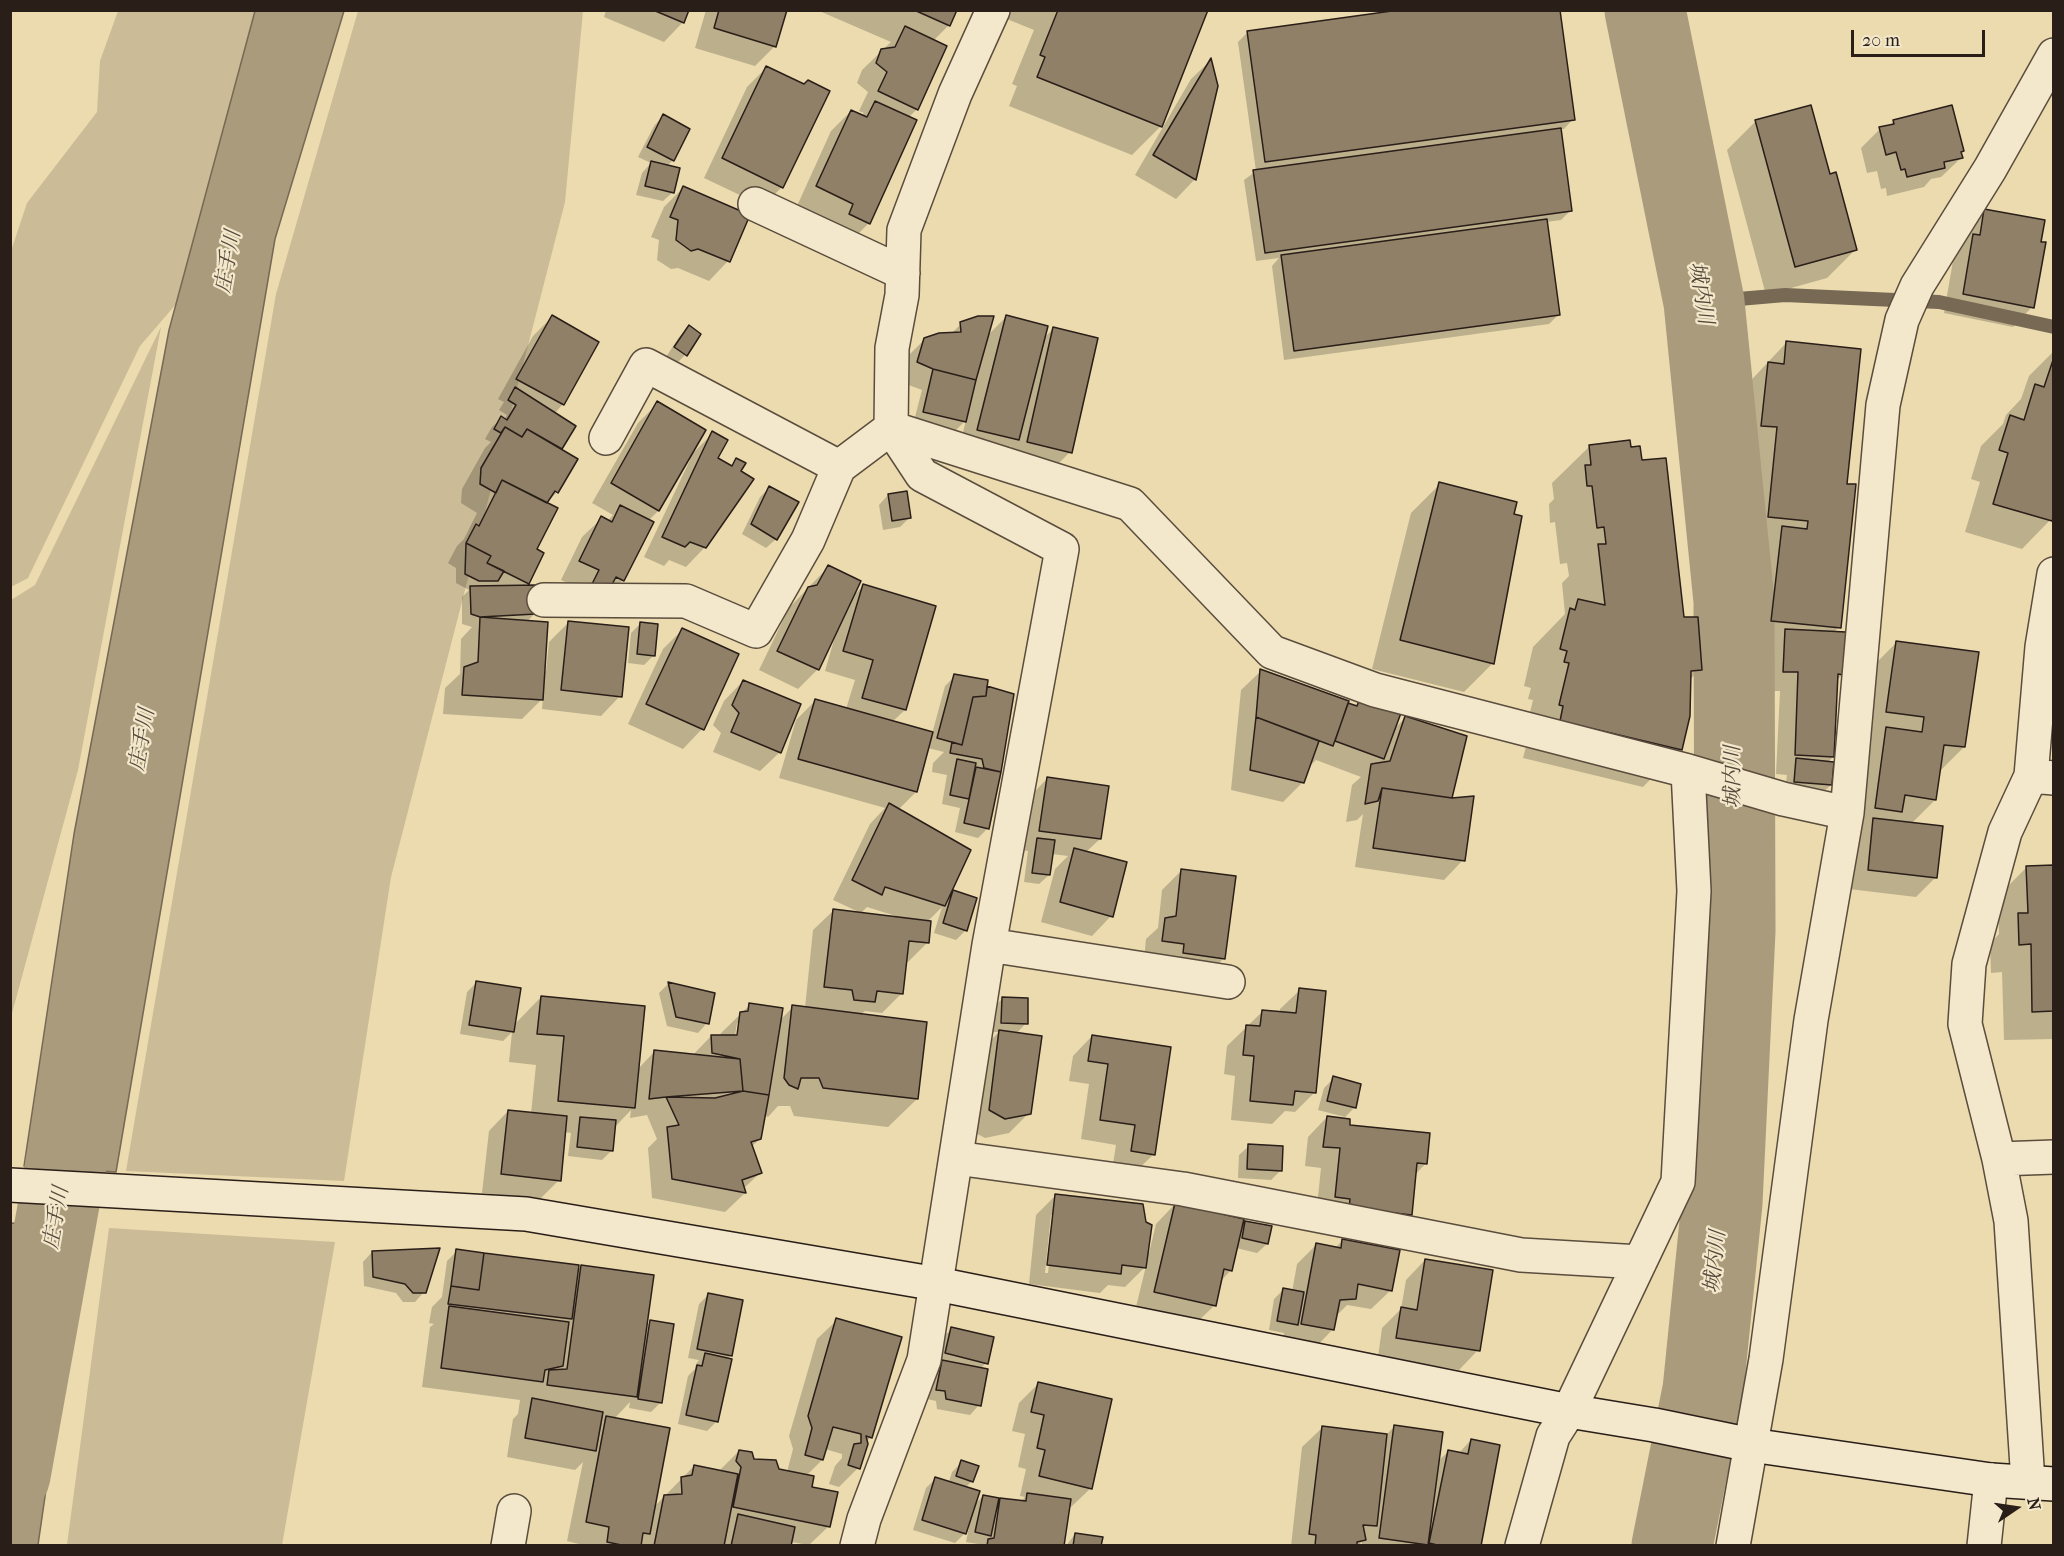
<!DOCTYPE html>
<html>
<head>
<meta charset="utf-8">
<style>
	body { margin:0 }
	#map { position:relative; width:2064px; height:1556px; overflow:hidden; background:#ecdbaf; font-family:"IM FELL French Canon",serif }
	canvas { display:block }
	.frame { position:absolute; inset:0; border:12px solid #2a1e19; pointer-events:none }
	.north { position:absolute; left:1986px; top:1478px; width:60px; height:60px; -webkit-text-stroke:4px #f3e8cb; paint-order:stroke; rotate:77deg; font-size:16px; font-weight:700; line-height:24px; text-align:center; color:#2a1e19 }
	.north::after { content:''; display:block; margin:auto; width:21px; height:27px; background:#2a1e19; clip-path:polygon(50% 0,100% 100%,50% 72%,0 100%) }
	.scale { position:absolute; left:1851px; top:30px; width:134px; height:27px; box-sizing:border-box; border:3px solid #2a1e19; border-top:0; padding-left:8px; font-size:18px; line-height:21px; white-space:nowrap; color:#2a1e19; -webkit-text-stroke:4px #f3e8cb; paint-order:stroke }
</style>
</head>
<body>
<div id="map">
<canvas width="2064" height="1556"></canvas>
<div class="frame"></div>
<div class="north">N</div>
<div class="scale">20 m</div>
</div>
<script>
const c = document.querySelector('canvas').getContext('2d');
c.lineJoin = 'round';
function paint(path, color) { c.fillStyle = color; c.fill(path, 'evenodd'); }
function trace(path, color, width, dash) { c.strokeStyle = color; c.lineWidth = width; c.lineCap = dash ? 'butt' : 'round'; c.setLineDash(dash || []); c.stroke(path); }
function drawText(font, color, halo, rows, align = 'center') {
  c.font = font + ' "IM FELL French Canon","Noto Serif JP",serif'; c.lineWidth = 4.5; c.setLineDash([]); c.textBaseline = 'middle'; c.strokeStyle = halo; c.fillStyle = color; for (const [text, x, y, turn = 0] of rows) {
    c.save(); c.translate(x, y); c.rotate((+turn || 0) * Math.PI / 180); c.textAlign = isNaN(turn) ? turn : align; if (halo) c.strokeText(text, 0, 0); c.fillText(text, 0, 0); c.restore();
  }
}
const green = new Path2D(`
	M118,11h153l-76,271 -55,64 -112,232 -17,9 -1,-333 17,-51 70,-91 3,-51z
	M358,11h225l-18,191 -174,675 -47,304 -218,-10 150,-877z
	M161,327l-83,443 -67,247v-417l24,-15z
	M109,1228l226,14 -53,303h-215z`);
const water = new Path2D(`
	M255,11h89l-69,228 -159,933 -92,-6 50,-332 95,-504z
	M10,1223l74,4 -46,318h-27z`);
const shadow = new Path2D(`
	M606,10h82l-5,12 -19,20 -60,-25z
	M706,10h79l-10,36 -20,20 -60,-18z
	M817,10h138l-6,15 -16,16 -16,68 -9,9 -39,105 -20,20 -52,-37 34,-75 20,-20 10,5 3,-3 -5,-2 9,-19 -11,-9 5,-13 29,-28z
	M999,10h208l-46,116 -29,29 -123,-49 8,-20 -5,-2 22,-54 -37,-15z
	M1248,32l325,87 -9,10h-5l12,81 -10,10 -15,2 13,92 -10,10 -265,36 -12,-94 7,-8 -23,3 -12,-81 12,-9 -18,-129z
	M1210,61l6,25 -21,93 -19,20 -41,-24 56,-96z
	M766,68l16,119 -19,19 -59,-28 43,-91z
	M663,116l10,44 -6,6 6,26 -10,9 -27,-6 6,-22 9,-10 -13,-6 16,-31z
	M1756,121l73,55 27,73 -29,29 -61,17 -39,-145z
	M1894,121l68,30 -2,2 1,5 -20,19 -10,2 -7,8 -37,9 -1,-8 -5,1 -4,-18 -10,2 -6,-25 19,-19 8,-2z
	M683,188l65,28 -20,45 -19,20 -31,-13 -7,1 -14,-9 2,-20 -8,-3 13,-30z
	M1985,210l47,97 -19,20 -69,-14 10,-58 8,-8 3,-17z
	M552,317l11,87 -9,10 6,34 -3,44 -11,12 -19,79 -3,3 11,27 -8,9 17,48 2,1 3,-29 20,-20 51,74 -19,20 -59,-7 1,-11 -21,21 -79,-5 2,-26 15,-14 1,-35 11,-12 -10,-3v-27l7,-7 -13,-7v-15l-8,-5 9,-17 7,-7 13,-26 -16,-10 1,-14 23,-41 6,-6 -6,-3 7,-12 10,-9 2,2 3,-5 -8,-5 5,-8 -6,-3 35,-63z
	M1006,317l37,22 10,-10 17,123 -19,19 -43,-10 3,-15 -13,13 -39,-10 7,-29 -11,11 -41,-10 8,-31 -24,-9 7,-22 20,-20 26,-5 10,-10 26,12z
	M689,327l10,7 -14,21 -9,9 -10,-7 13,-20z
	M1787,342l59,143 -7,142 -6,6 10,41 -7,7 -3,76 -6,6 4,22 -10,9 -36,-3 2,-16 -11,-1 4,-83h-16l2,-40 -23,-2 10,-92 9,-9 -22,-2 9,-90 -16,-2 7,-62z
	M2054,351v165l-32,33 -57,-17 15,-50 -9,-3 10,-33 22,-22 3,-9 15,-16 8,-23z
	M658,403l33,52 22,-22 3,26 14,8 6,-7 -31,87 -19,20 -17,-7 -5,6 -20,-9 46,-97 -2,-1 -30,52 -10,10 -25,59 -20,20 -42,-20 21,-43 20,-19 5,3 6,-6 -21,-12 46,-80z
	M1590,446l39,2 12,14 41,156 18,51 -11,12 -9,68 -37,38 -120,-29 4,-15 -4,-1 10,-42 -5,-1 3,-11 -7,-2 9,-39 32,-33 -3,-31 7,-7 -2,-13 -7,1 -5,-42 -5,1 -1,-19 5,-5 -2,-16z
	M1440,484l53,179 -29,29 -92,-23 39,-156z
	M769,488l7,51 -10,9 -24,-14 18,-37z
	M888,495l22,22 -10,10 -17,3 -4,-25z
	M828,567l25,29 10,-10 42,124 -13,12 40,12 13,-48 10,-10 58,19 -25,133 -10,10 -23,-6 5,-24 -18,-4 5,-29 -15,-3 1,-9 11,-11 -16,-4 -12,44 -18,18 50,88 6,-6 12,38 -10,10 -22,-7 8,-26 -15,15v21l-19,19h-3l-3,31 -20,20 -17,-2 -5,4 57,84 -29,28 -94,-11 -4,-10h-12l-10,11 -4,-2 -4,24 -9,8 9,26 -17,16 2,4 -20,19 -73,-14 -4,-50 9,-9 -10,-24 -17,3 1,-8 -17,18 -2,22 -10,10 -34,-4 3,-23 -7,-1 -5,48 -19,19 -58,-6 7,-62 19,-20 23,3 5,-49 -27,-3 3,-30 -9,9 -43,-7 7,-42 9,-9 38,42 27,-28 97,72 16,-17 38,4 19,-20h9l1,-3 29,-28 29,16 14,-14 12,1 8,-78 20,-19 66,8v-2l-32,-10 -6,6 -28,-13 37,-76 15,-16 -106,-30 17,-58 20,-20 30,9 9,-29 -30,-9 9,-31 -2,-1 -15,31 -19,19 -39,-19 30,-62zM737,1023h3l-3,20 -3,-1z
	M640,624l14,31 -10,10 -16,-2 3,-30z
	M682,630l55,25 -35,74 -19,20 -55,-25 35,-75z
	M1897,642l67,105 -25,25 -4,28 -24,24 24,54 -19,19 -67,-8 8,-132 15,-15 -14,-2 10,-69z
	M1261,671l93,36 7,-7 32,30 12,-12 45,82 13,60 -19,20 -89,-13 8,-53 -6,6 -11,2 6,-37 9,-8 -45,-17 -4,4 -3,-1 -6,19 -20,20 -52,-12 10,-100z
	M743,681l37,71 -20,19 -47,-19 8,-19 -8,-8 11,-24z
	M1047,779l53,60 -14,13 25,64 -19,20 -51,-14 14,-53 13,-13 -16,-2 -3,21 -10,9 -15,-2 4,-31 -7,-1 7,-52z
	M2027,867h27v172l-50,1 -2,-68 -11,1 -1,-29 9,-10 -1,-38z
	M1182,870l42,88 -20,20 -60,-18 2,-21 12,-11 4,-38z
	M668,984l39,39 -9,10 -31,-7 -8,-33z
	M1300,990l14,103 -19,19 -10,-1 -13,13 -41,-4 4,-44 -11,-2 3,-28 36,-35 17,2v-4z
	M1003,998l23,25 -10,11 13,79 -20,20 -24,5 -15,-8 10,-79 19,-19h-7l1,-24z
	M1092,1036l77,12 -15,106 -20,19 -22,-3 4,-25 -35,-6 8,-55 -20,-3 4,-25z
	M1334,1078l20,30 -9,9 -27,-7 6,-22z
	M1327,1117l99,46 -11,12 -4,39 -20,20 -75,-18 5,-48 -16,-2 3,-29z
	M1249,1146l32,24 -10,10 -33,-2 1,-23z
	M1056,1195l91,58h2l7,-29 19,-20 66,24 5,-5 21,21 -10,9 -21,-5 -5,22 -11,12 -5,23 -20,19 -60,-13 11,-45 -21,21 -17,-2 -8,8 -71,-9 7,-69zM1051,1215h3l-6,58h-3z
	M1342,1241l49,49 -20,19 -24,-4 -12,12 -2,12 -19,20 -32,-6 2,-10 -15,-3 5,-31 9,-9 9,2 5,-28 19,-19 19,3z
	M457,1251l120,20 4,-5 64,61 5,-5 11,80 -10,10 -22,-4 1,-6 -16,17 40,88 40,-41 25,5 20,-20 13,9 35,12 6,-23 -4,-13 28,-97 20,-19 34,117 -5,5 -8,26 -19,19 -10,-3 6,-18 7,-8v-4l-17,-5 -3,11 -16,16 23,50 -20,19 -18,-3 -1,4h-203l-20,-5 16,-79 -8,8 -68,-13 6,-38 5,-5 2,-14 -98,-13 8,-60 4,-3 -5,-1 3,-16 10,-10 5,-36z
	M372,1252l52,40 -9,10h-12l-7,-9 -32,-7 -1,-24z
	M1425,1260l53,90 -19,20 -81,-13 4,-29 19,-19 5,-29z
	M708,1295l23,60 -4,4 -10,62 -10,10 -29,-7 10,-48 7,-7 1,-5 3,-4 -11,-2 11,-54z
	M952,1329l34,34 -6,6 -1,36 -9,10 -33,-6 -1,-8 -9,-2 6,-28 8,-8 -5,-1 6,-24z
	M1038,1384l53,104 -20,19h-3l-5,39h-86l1,-2 -12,-2 3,-15 -2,-1 -2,7 -10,10 -42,-13 13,-42 10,-10 13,4 3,-10 10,-10 10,19 -7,7 8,18 10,-10 13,8 5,-5 19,3 5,-5 -5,-1 6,-27 -8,-2 7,-33 -13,-3 7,-28z
	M1394,1427l43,35 11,-10 10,2 13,-14 8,106h-117v-4l-4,4h-67l11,-99 20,-19 64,7z
	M1075,1534l25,12h-34z`);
const stream = new Path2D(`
	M1704,302l81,-7 154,7 115,25`);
const river = new Path2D(`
	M1645,10l59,292 30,299 1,330 -13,272 -19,187 -31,156
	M10,1475l75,-416`);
const building = new Path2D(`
	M653,10h36l-5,13z
	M719,10h68l-11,37 -62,-19z
	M914,10h43l-7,16z
	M1058,10h150l-46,117 -125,-50 8,-20 -5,-2z
	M1399,10h161l15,110 -310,42 -18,-131z
	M905,26l42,20 -29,64 -40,-19 9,-19 -11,-9 5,-14 14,-2z
	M1211,58l7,28 -22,94 -43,-25z
	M766,66l38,18 4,-4 22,11 -47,97 -61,-30z
	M875,101l42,19 -47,104 -21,-10 4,-10 -37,-18 35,-76 16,7z
	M1811,105l19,69 6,-2 21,78 -62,17 -40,-147z
	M1952,105l12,46 -3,1 2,6 -19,4 1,6 -38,9 -2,-8 -4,1 -5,-18 -10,3 -7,-28 15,-3 -1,-4z
	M663,114l27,15 -16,32 -27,-14z
	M1561,128l11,83 -307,42 -12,-83z
	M651,161l29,7 -6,25 -29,-7z
	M683,186l67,29 -20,47 -32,-13 -7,2 -15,-11 2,-20 -8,-3z
	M1984,209l61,11 -4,22h5l-12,66 -71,-14 10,-60 7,1z
	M1547,219l13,96 -266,36 -13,-96z
	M552,315l47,27 -35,63 -48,-26z
	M1006,315l42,11 -29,114 -42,-10z
	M978,316h16l-18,64 -43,-11 -16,-7 7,-24 15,-5 22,-1 -1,-10z
	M689,325l12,9 -14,22 -13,-9z
	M1053,327l45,11 -26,115 -45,-11z
	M1786,341l75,8 -14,135h9l-15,144 -70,-7 11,-95 25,3 1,-8 -40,-4 9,-90 -16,-1 7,-64 16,2z
	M2054,357v159l-2,5 -59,-17 15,-51 -9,-3 11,-35 14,5 11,-36 9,3z
	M933,369l43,11 -10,42 -43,-10z
	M515,387l61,39 -14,23 -35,-20 -5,8 -17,-10 -4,6 -7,-4 7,-13 6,4 9,-15 -8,-5z
	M657,401l49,29 -47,81 -48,-28z
	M505,427l17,10 5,-8 51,30 -20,34 -3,-2 -8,12 -45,-23 -6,13 -16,-9 1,-16z
	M712,431l16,9 -10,18 14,8 4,-8 10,5 -5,8 13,8 -48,69 -16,-6 -5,5 -23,-10z
	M1630,440l1,7 9,-1 2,14 24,-2 18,159h14l4,53 -11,1 -1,45 -8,34 -122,-29 3,-15 -4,-1 10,-42 -5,-1 3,-11 -7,-2 10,-41 5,2 3,-11 27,6 -7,-61h8l-2,-17 -7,1 -5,-42h-5l-2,-21h6l-2,-20z
	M502,480l56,28 -21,41 7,4 -15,31 -42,-21 4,-7 -25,-13 10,-19 3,2z
	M1439,482l78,20 -3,12 8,2 -28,148 -94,-24z
	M769,486l30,16 -22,38 -26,-16z
	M907,491l4,27 -19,3 -4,-27z
	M620,505l34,17 -30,59 -8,-4 -8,15 -16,-8 7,-14 -20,-9 22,-45 11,6z
	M466,543l25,13 -4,7 17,8 -6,10h-19l-14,-7z
	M828,565l33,16 -42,89 -42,-19 31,-64 9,-2z
	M863,584l73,22 -30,104 -44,-12 11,-38 -30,-9z
	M537,585l-1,29 -56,3 -9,-3 -1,-28z
	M480,617l68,5 -5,78 -81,-5 2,-28 14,-5z
	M568,621l61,6 -7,70 -61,-7z
	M640,622l18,2 -3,32 -18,-2z
	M682,628l57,26 -35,76 -58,-26z
	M1785,629l61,3 -2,43 -6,-1 -4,83 -39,-2 3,-83h-15z
	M1896,641l83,11 -14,95 -21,-2 -8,55 -31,-5 -3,17 -27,-4 11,-81 36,5 2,-15 -38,-5z
	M1260,669l89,32 -16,45 -77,-29z
	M954,674l34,6 -2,16 -13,1 -11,48 -25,-7z
	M743,680l58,24 -20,49 -50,-21 8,-19 -7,-8z
	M987,686l27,8 -13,78 -17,-4 -2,-9 -32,-6 2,-11 10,3 11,-48 13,-1z
	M1360,698l41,15 -17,46 -49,-18 13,-38 9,3z
	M815,699l118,33 -16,60 -119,-33z
	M1405,716l62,20 -15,62 -70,-10 -4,13 -13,3 6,-40 19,-3z
	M1256,717l63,24 -15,42 -54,-13z
	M1796,758l38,4 -2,23 -38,-3z
	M957,759l19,4 -7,36 -19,-4z
	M976,767l25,5 -12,57 -25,-6z
	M1047,777l62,9 -8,53 -62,-8z
	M1382,788l70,10 22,-2 -9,65 -92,-13z
	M889,803l82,47 -26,56 -60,-19 -3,8 -30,-15z
	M1873,818l70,8 -6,52 -69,-8z
	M1037,838l18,2 -5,35 -18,-2z
	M1074,848l53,14 -14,55 -53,-15z
	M2054,865v146l-22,1 -1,-68 -12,1 -1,-32h10l-2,-47z
	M1181,869l55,7 -11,83 -42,-6 1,-9 -22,-3 3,-23 11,-2z
	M953,890l24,8 -10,33 -24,-8z
	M833,909l98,12 -2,22 -20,-2 -6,53 -26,-3 -2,11 -21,-2 -2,-10 -28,-3z
	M476,981l45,7 -7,44 -45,-7z
	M668,982l47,11 -6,31 -33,-7z
	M1299,988l27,3 -10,102 -21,-2 -2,14 -43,-4 4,-45 -11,-1 3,-30 14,1 2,-16 34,3z
	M541,996l104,10 -10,102 -77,-7 6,-65 -27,-2z
	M1002,997l26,1v26l-27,-1z
	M749,1003l34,5 -14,87 -26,-4 -3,-32 -28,-6 -1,-18h26l3,-23 8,-1z
	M792,1005l135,17 -9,77 -95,-11 -4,-10h-18l-3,11 -9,-4 -5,-7z
	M999,1030l43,6 -11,78 -26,5 -16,-9z
	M1092,1035l79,12 -16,108 -24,-4 4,-26 -35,-5 8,-56 -20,-3z
	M654,1050l86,9 3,32 -28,7 -49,-1 -17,2z
	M1333,1076l28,8 -5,24 -29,-7z
	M743,1091l26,4 -8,44 -10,3 11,31 -20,7 4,13 -74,-14 -5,-52 12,-2 -13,-28z
	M508,1110l59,6 -6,65 -60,-7z
	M1327,1116l23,3v6l80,8 -3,31 -10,-1 -5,52 -63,-7 1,-9 -15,-2 5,-49 -17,-1z
	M580,1117l36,3 -3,31 -36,-4z
	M1248,1144l35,2 -1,25 -35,-2z
	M1055,1194l88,10 3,18 6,3 -6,43 -24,-3 -1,9 -74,-9z
	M1175,1203l69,16 -12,52 -8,-2 -8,37 -62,-14z
	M1245,1221l27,5 -4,18 -26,-6z
	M1342,1239l58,11 -8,41 -34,-7 -2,15 -16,1 -6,30 -33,-6 15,-81 25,5z
	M440,1248l-14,45h-13l-8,-9 -32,-7 -1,-26z
	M456,1249l28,4 -5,37 -28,-4z
	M484,1253l95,12 -7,54 -124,-15 3,-18 28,4z
	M1425,1259l68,11 -13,81 -84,-13 5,-31 16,3z
	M581,1265l73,10 -17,122 -90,-12 2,-15 18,-1z
	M1283,1288l21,4 -6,33 -21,-4z
	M708,1293l35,7 -11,56 -35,-7z
	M449,1306l120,16 -6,44 -18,4 -2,12 -102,-14z
	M836,1318l66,19 -30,101 -6,-2 2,8 -8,25 -12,-4 6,-21 7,-1v-9l-28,-7 -10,33 -18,-5 7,-27 -4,-12z
	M650,1320l24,4 -12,79 -24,-4z
	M951,1327l43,10 -6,27 -43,-11z
	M705,1353l27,6 -14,63 -32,-7 11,-50 5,1z
	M942,1360l46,9 -7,37 -35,-7 -1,-8 -9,-1z
	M1038,1382l74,17 -20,90 -53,-13 6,-26 -8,-2 7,-33 -13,-3z
	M532,1398l71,14 -7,39 -71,-13z
	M606,1416l64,12 -20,106 -7,-1 -2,13h-15l-19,-4 2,-15 -23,-5z
	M1394,1425l49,7 -15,113 -49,-7z
	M1322,1426l65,8 -10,92 -14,-1 3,15 -9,2v4h-42l1,-11 -7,-1z
	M1471,1439l29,6 -19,101h-40l-12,-3 19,-93 20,4z
	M739,1450l13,2 2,7 22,1 3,9 35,7 -2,11 26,5 -8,35 -97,-20 8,-40 -5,-6z
	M961,1460l18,6 -6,16 -17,-6z
	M694,1465l44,9 -14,72h-70l10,-51 18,-1 -1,-17 11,-2z
	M935,1477l45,14 -14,43 -44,-14z
	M1027,1493l44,6 -7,47h-77l1,-7 6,-1 6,-40 26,3z
	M983,1495l16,3 -8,38 -16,-4z
	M738,1514l57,13 -4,19h-60z
	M1075,1533l28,4 -2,9h-28z`);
const street = new Path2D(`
	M993,10l-38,84 -51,136 -2,65 -10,53 -1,80 31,47 140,74 -73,396 239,37
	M755,204l148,69
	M606,438l40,-73 193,102
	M544,600l142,1 70,30 52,-91 31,-73 52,-39 239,76 142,148 103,38 313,81 95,28 64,14
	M2031,776l11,-129 12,-73
	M956,1158l227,31 338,66 119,7
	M1999,1159l55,-2
	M2028,1482l-17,-261 -12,-62 -34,-135 4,-60 36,-132 26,-56 23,2
	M508,1546l6,-35
	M857,1546l7,-27 60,-159 65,-415
	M1522,1546l31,-110 16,-25 109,-229 16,-291 -6,-120
	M1733,1546l33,-187 45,-339 36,-207 36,-408 19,-85 15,-34 73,-117 64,-114
	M1984,1546l7,-66`);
const secondary = new Path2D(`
	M10,1185l516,29 411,70 632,127 85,14 97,20 240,35 63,4`);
const waterNames = [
	["庄手川",229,262,-80],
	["城内川",1700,293,81],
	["庄手川",143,740,-80],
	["城内川",1734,777,-90],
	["庄手川",57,1218,-80],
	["城内川",1716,1262,-84]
];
paint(green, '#cbbb96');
paint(water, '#aa9b7c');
trace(water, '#776954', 1.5);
paint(shadow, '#0003');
trace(stream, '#776954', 14);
trace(river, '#aa9b7c', 81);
paint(building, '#8f8067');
trace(building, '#2a1e19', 1.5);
trace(street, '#5a4d3e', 36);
trace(secondary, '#2a1e19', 36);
trace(street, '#f3e8cb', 33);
trace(secondary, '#f3e8cb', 33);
drawText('italic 21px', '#574a3c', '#f3e8cb', waterNames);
</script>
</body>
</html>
